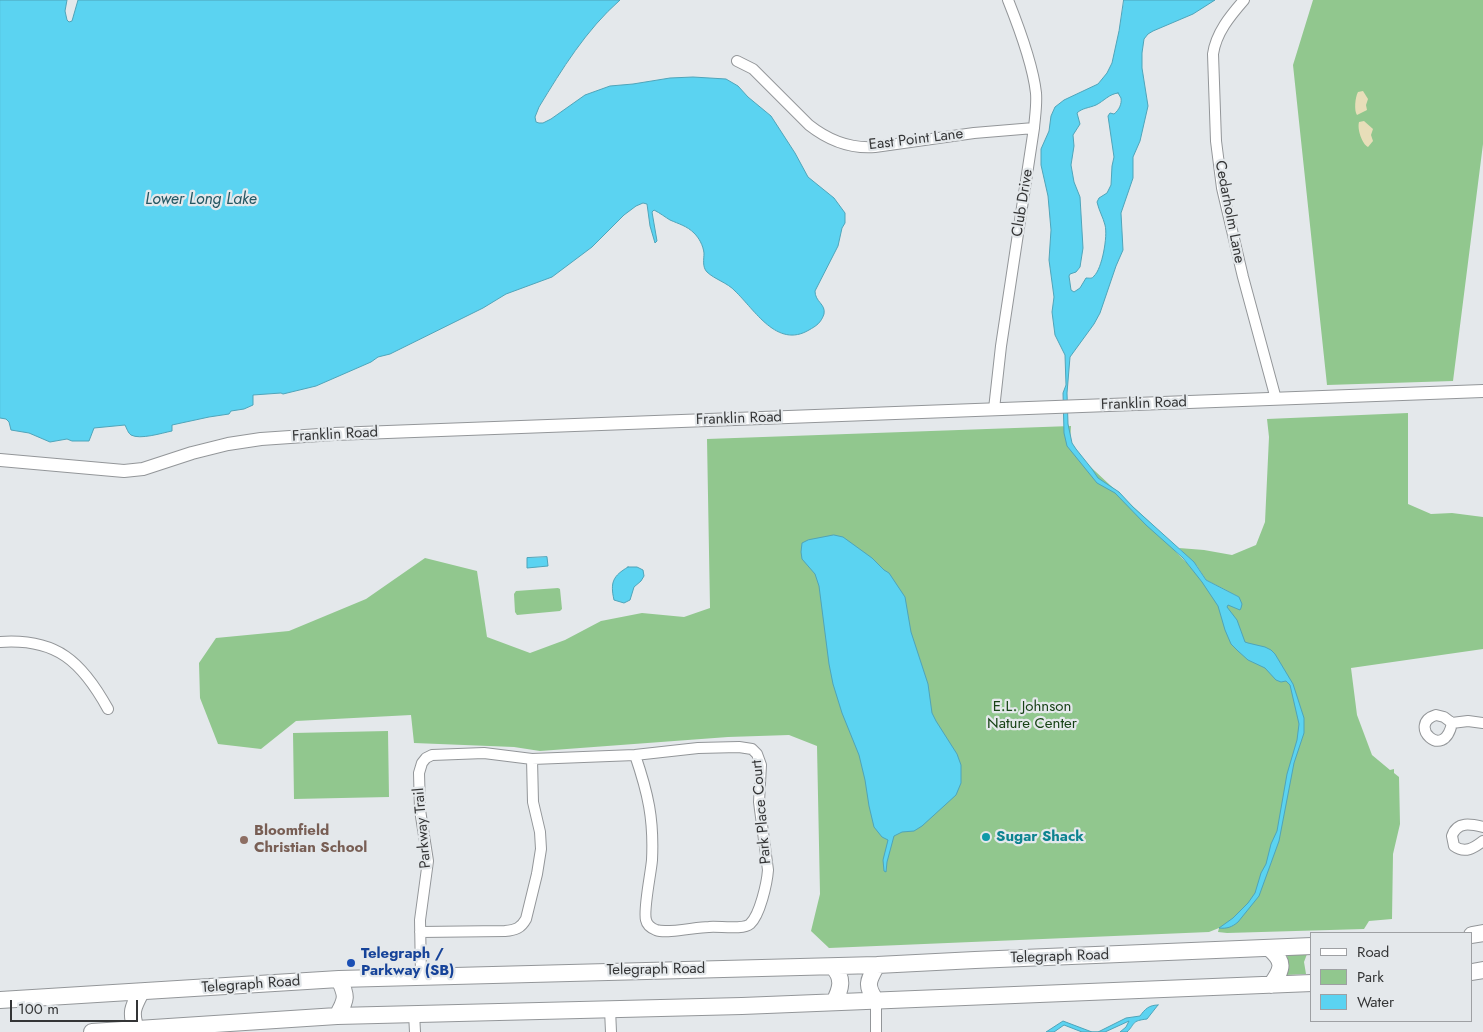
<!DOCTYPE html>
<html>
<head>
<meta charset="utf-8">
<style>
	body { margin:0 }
	#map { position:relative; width:1483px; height:1032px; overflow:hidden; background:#e4e8eb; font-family:Jost,sans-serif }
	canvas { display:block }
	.legend { position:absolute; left:1310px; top:932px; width:162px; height:90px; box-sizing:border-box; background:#e4e8eb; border:1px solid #9ea0a3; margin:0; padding:6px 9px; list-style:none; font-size:15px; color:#343536 }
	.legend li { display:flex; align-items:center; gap:10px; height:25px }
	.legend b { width:25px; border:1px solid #9ea0a3 }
	.scale { position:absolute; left:10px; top:1000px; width:128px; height:22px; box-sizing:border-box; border:2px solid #343536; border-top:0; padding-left:6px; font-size:15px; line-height:18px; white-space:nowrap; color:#343536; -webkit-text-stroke:4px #e4e8eb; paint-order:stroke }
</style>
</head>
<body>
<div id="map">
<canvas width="1483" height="1032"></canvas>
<ul class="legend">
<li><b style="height:6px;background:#fff"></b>Road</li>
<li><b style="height:14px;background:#91c78e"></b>Park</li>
<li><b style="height:14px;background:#5bd3f1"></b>Water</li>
</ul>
<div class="scale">100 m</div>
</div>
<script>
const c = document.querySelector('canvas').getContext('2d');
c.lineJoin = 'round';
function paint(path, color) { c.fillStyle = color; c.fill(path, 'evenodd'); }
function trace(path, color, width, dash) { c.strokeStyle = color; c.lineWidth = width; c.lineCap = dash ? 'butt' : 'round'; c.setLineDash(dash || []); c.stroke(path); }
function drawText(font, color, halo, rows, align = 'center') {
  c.font = font + ' Jost,sans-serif'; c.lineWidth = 4.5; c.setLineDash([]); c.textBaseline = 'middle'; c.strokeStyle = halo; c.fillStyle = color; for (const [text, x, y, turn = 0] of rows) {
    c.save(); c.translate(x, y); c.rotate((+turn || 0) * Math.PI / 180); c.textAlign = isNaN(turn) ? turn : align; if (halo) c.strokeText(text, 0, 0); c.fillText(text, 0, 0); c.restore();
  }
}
const green = new Path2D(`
	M1313,0h170v144l-30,237 -126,4 -34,-320z
	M1408,413v91l23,10 21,-1 31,4v132l-132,19 6,47 15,40 18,15 4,-1v4l5,4 1,47 -7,30 -1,65 -23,2 -5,8 -137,4 -9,-1 1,-4 -10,4 -380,16 -18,-17 9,-37 -3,-148 -28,-11 -61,2 -188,14 -26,-4 -100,-4 -3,-28 -115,6 -35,28 -43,-5 -18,-46 -1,-35 17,-25 73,-7 77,-32 59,-41 52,13 10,66 43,16 35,-13 36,-19 41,-8 42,4 26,-9 -3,-169 364,-13 -1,15 11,17 73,68 22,26 51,52 7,2 3,3 2,-12 -33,-17 -9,-14 -18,-18 25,2 28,5 24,-10 9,-23 4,-85 -2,-18z
	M558,588l2,1 2,20 -2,2 -43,4 -2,-3 -1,-18 2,-3z
	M388,731l1,66 -95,2 -1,-66z
	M1307,954l-3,8 2,12 -20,1 2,-11 -1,-9z`);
const sand = new Path2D(`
	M1363,91l5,8 -2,6 1,5 -10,5c-3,-4 -2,-18 1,-23z
	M1364,121l9,8 -2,6 2,6 -5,6c-6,-3 -11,-18 -9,-25z`);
const water = new Path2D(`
	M0,0h67l-2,11 2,9 2,2 3,-1 6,-21h542c-34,30 -58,69 -81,107l-4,10 1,5 3,1h4l8,-4 34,-24 25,-9 23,-2 37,-6 23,-1 33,2 12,7 10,11 23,19 24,37 13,24 26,21 11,15v10l-3,5 -4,18 -23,45c0,11 11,13 9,23 -3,9 -8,12 -15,16 -32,19 -54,-20 -74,-39 -7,-8 -21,-12 -28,-19 -5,-5 -3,-13 -3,-19 -1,-8 -5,-15 -10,-20 -7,-7 -15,-9 -24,-13 -5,-3 -10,-7 -16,-10l-2,2 5,29 -2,2 -5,-17 -3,-22 -4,-1 -7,3 -12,9 -32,32 -40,30 -46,17 -23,14 -93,46 -12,3 -7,5 -55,24 -33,8 -2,-1 -28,2v10l-9,4 -13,2 -2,3 -20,3 -37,8v6c-10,2 -32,9 -41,4 -3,-2 -4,-6 -6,-10l-31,3 -5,13h-17l-5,-2 -17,3 -21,-9 -18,-3 -2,-8 -3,-3 -6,-1z
	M1124,0h91l-22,14 -40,17 -5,3 -4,5 -2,14v15l6,38 -8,35 -7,16v21l-12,35 2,37 -7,16 -16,47 -6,11 -24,33 -3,36 1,31 4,19 4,6 16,20 6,9 21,14 14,15 61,55 12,18 33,17 3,7 -1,4 -1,2 -12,-5 -1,2 10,13 8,22 3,1 17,4 6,3 4,4 18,30 11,34v15l-10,30 -15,78 -20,55 -21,26c-6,5 -11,7 -19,6l14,-10 15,-15 7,-10 6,-20 5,-9 5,-20 6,-13 10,-57 10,-34 2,-16 -9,-39 -4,-4 -5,1 -5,-2 -11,-12 -17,-8 -10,-9 -7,-7 -6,-14 -7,-24 -16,-24 -19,-24 -37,-33 -31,-32 -18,-10 -30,-37 -3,-13 -1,-40 3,-8 -1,-30 -10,-20 -3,-23 2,-15 -5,-37 2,-30 -3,-34 -7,-31v-16l8,-18 2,-15 4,-9 9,-7 34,-16 9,-11 5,-10 7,-32zM1118,93l3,5c1,6 -2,12 -7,16l-4,-1 -2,3 6,41 -2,9 -1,19 -4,8 -8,5 -2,4c2,9 6,15 8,23 3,11 -3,44 -11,51 -2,3 -4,2 -8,2l-6,10 -6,4 -3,-2 -2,-14 1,-2 6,-2 4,-5 3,-19 -3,-51 -6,-15 -3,-17 3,-19 -1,-11 7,-11 -3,-11c5,-5 12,-5 19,-8 8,-4 13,-11 22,-12z
	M834,535l9,2 29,21 12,12 5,3 16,24 6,35 17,52 4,29 4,8 21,33 4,11v18l-5,12 -34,31 -8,5 -12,1 -8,4 -7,26 -1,10 -2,-1 -1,-11 5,-20 -6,-3 -8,-10 -5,-21 -4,-26 -6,-25 -17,-42 -9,-29 -4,-20 -10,-78 -4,-12 -13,-15 -1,-7 1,-9 6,-3z
	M547,557l1,9 -21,2v-10z
	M628,567h9l6,3 1,6 -3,5 -7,6 -4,13 -6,3 -10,-3c-4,-18 -1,-24 14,-33z
	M1158,1005l-11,14c-16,2 -11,4 -20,13h-7l6,-5 3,-6 -24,11h-23l-18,-7 -10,7h-8l17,-11 29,11h6l28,-14 14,-2c5,-7 9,-11 18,-11z`);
const minor = new Path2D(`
	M1244,0c-14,16 -28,33 -31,54l3,87 6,47 21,89 33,122
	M737,61l16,8 56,56c19,15 40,24 66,22l99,-14 60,-5
	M994,409l7,-63 33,-218c1,-12 3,-23 2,-35 -3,-27 -18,-68 -28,-93
	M0,642c57,-4 82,20 108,67
	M1436,715l8,2 8,6c-8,40 -46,1 -16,-8z
	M1452,723l16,-2 15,2
	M1483,827c-12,-3 -26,-6 -31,9l2,10c11,8 20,2 29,-5
	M420,932l85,-1c11,-1 16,-3 21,-12l11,-45 4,-25 -1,-17 -7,-30 -1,-43
	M421,976l-1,-56 8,-59 -8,-51 -1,-37 3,-10 4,-5 6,-3 52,-2 48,6 103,-4 63,-7 41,-1 13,2 5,5 4,11 -2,37 9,68c-1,13 -8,45 -18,54 -7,6 -31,2 -41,3 -13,0 -42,7 -53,3 -5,-2 -9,-5 -10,-10 -3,-10 5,-47 6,-60 2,-41 -4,-67 -17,-105
	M876,1001v31
	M610,1009l1,23
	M414,1013l1,19`);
const tertiary = new Path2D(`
	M0,460l124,11 19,-2 49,-16 36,-9 33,-5 73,-5 1149,-43`);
const trunk = new Path2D(`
	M1472,935l11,-2
	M1269,948c16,14 14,20 2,37
	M833,967c11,11 8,22 1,35
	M1472,972l11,-2
	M0,1000l339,-21 538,-14 98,-5 337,-14
	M876,1001c-11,-16 -8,-20 1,-36
	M337,1016c10,-17 10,-20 2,-37
	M136,1029c-6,-17 -3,-22 5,-37
	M92,1032l245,-16 405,-10 570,-23`);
const markers = [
	[986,837,5,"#0f9aa8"],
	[244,840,5,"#8d6e63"],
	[351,963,5,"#1a4fb4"]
];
const streetNames = [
	["East Point Lane",916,140,-7],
	["Club Drive",1023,203,-81],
	["Cedarholm Lane",1229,212,79],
	["Franklin Road",1144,404,-2],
	["Franklin Road",739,419,-2],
	["Franklin Road",335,435,-3],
	["Park Place Court",762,812,-95],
	["Parkway Trail",423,828,-95],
	["Telegraph Road",1060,957,-2],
	["Telegraph Road",656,970,-1],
	["Telegraph Road",251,985,-4]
];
const parkNames = [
	["E.L. Johnson",1032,707],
	["Nature Center",1032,724]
];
const educationNames = [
	["Bloomfield",254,831],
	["Christian School",254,848]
];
const cultureNames = [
	["Sugar Shack",996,837]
];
const transitNames = [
	["Telegraph /",361,954],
	["Parkway (SB)",361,971]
];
const waterNames = [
	["Lower Long Lake",201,200]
];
paint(green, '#91c78e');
paint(sand, '#e8deb9');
paint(water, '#5bd3f1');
trace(water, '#4fa4b9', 1);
trace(minor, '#939699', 12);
trace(tertiary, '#939699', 14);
trace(trunk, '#939699', 18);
trace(minor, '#fff', 10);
trace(tertiary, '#fff', 12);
trace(trunk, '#fff', 16);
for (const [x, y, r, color] of markers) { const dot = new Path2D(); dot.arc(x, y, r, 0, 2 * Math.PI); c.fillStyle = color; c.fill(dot); trace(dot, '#e4e8eb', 2); }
drawText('15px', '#343536', '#e4e8eb', streetNames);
drawText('15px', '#174216', '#e4e8eb', parkNames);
drawText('bold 15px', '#785e54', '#e4e8eb', educationNames, 'left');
drawText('bold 15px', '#0d838f', '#e4e8eb', cultureNames, 'left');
drawText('bold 15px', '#164399', '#e4e8eb', transitNames, 'left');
drawText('italic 16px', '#245763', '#e4e8eb', waterNames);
</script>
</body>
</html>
